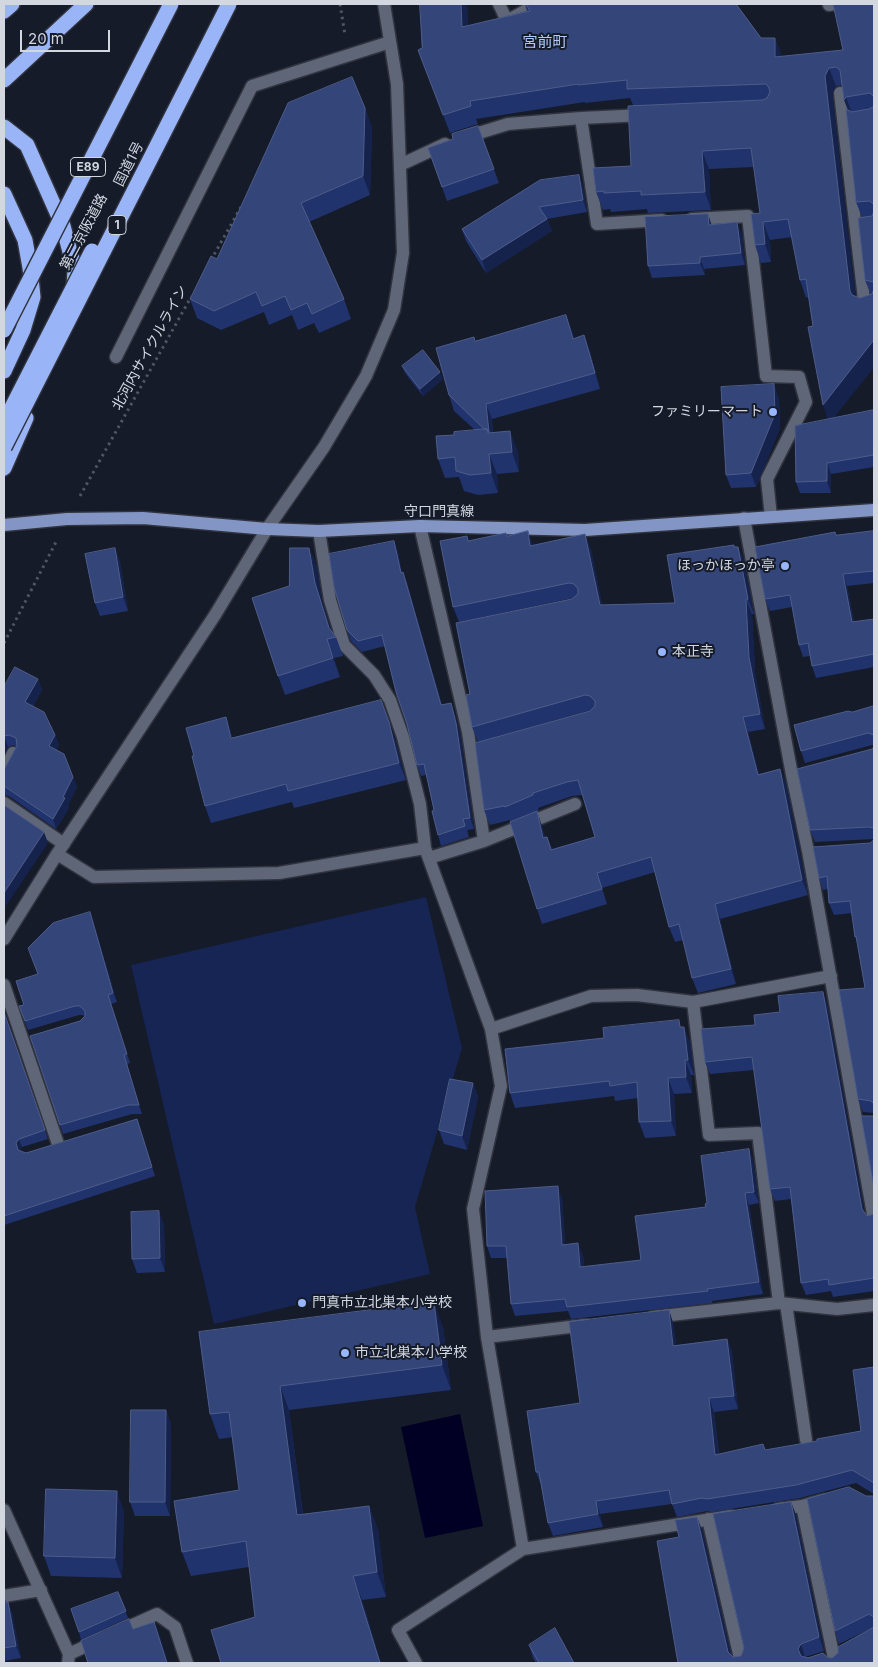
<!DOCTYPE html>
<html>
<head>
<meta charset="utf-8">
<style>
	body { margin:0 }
	#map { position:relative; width:878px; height:1667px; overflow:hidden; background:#151b29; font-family:Inter,sans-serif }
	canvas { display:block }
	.frame { position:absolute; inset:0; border:5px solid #d2d7e0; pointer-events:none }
	.scale { position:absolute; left:20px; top:30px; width:90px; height:22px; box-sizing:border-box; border:2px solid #d2d7e0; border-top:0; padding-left:6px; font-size:15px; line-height:18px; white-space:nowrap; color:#d2d7e0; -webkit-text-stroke:4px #151b29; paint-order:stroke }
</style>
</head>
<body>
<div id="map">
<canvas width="878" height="1667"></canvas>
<div class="frame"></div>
<div class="scale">20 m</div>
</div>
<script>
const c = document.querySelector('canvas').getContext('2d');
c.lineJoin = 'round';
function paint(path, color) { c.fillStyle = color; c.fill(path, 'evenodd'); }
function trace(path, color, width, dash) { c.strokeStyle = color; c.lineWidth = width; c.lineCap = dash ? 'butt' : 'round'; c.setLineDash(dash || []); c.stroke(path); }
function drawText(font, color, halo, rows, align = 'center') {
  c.font = font + ' Inter,"Noto Sans JP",sans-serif'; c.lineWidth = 4; c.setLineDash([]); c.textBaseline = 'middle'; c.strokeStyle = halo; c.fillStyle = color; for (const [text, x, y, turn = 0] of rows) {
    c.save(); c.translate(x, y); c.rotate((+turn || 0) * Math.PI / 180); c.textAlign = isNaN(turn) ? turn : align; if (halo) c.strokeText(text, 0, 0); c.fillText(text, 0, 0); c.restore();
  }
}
const green = new Path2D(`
	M426,897l36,151 -47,159 15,67 -216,50 -83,-359z`);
const water = new Path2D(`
	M460,1414l23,112 -58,12 -24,-111z`);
const path = new Path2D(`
	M340,4l5,31
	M211,260l30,-53
	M80,496l111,-199
	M4,643l52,-101`);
const minor = new Path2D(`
	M499,4l8,17 30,-17
	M829,5l5,-1
	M840,93l25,215 9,-2
	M581,118l16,106 65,-4
	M466,137l42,-13 73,-6 63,-3
	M400,165l45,-21
	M692,219l56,-3 18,160 33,1 7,25 -39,77 4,38
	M116,357l136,-271 138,-44
	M744,518l48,257 16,76 66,369
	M420,526l48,206 16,109
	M319,531l11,69 14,45 30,30 16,25 13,37 17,67 5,44
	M4,772l9,-19
	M4,803l60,41
	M57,854l37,23 185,-4 146,-25 66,181 10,57 -28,123 14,128 36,212 -125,81 18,33
	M429,858l55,-17 91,-37
	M4,939l53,-85 158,-239 52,-86 57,-82 42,-71 28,-66 9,-57 -6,-169 -13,-80
	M4,985l54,159
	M693,1002l16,133 49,-2 21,170
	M491,1029l100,-33 46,-1 56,7 138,-26
	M786,1304l20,136
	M653,1317l126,-14 58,6 37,-4
	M487,1337l99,-12
	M802,1506l33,157
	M778,1509l24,-3 22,-6
	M4,1510l65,144 -1,9
	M708,1519l33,144
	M523,1549l208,-33
	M4,1596l37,-6
	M117,1632l40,-18 18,13 12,36
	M69,1654l30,-14`);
const major = new Path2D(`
	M4,525l63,-6 76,-1 124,11 52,2 101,-5 165,4 289,-20`);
const highway = new Path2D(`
	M4,11l8,-7
	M4,80l82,-76
	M4,127l23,18 36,81 12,44 -1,17
	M4,194l21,46 5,28 3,29 -10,33 -19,41
	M4,468l22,-50`);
const highwayBridge = new Path2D(`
	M4,330l167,-326
	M4,423l88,-172
	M4,447l225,-443`);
const wall = new Path2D(`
	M420,4h47l1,22 59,-15 -2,-7h211l25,34h14l7,19 61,-7 31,-46v363l-41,51 41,-8v57l-43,7v19h-31l-4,-11 32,-63 -20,-122 -2,1 -6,-18 -8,-43 -22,3 1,22 -10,1 -6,-18 5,-32 -6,-46 -45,2 2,41 -63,3 -1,-4 -36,3 -1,-3 -7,1 -7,-18 35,-26 2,-61 -3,-7 -45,5v-1l-109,17 2,5 -28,9 -32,-83 4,-2zM842,85l6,25 8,92 6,15 3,63 6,15 -11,3 -5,-2 -23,-202 4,-8z
	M365,108l7,20 -2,67 -61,27 35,77 7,20 -32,14 -5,-10 -16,7 -6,-15 -23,10 -5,-13 -43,18 -24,-12 -7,-19 27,-40z
	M478,126l21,57 -52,18 -19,-53 25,-9z
	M579,175l4,12 4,25 -40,7 5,12 -66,42 -20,-32 -4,-12z
	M712,225l30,9 3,31 -41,4 1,6 -53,3 -4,-12z
	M572,330l2,8 16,13 10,38 -108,30 1,13 25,19 1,21 -22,2 1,19 -20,2 -14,-4 -5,-14 -14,1 -7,-19 16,-24 21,-5 -21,-19 -5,-16 27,-54z
	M402,366l41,13 -20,17 -18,-23z
	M779,398l1,30 -24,59 -25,1 -5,-13z
	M874,531v52l-27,3 7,36 20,-3v48l-58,11 -4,-12 -2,-10 -7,1 -4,-12 -7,-38 -22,4 -5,-12 71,-64z
	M467,536l2,5 38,-5 26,9 58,4 11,56 73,-2 59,-58 1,2h3l6,14 10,53h-2l3,58 10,57 -17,3 11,42 21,-5 6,15 22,111 -88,24 16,65 -38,9 -6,-15 -9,-38 -8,2 -6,-15 -14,-55 -53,16 5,16 -65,20 -5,-15 5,-83 3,11h2l5,12 43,-12 -12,-42 -11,1 -34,12 1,2 -29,12v-2l-20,5 -6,-15 107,-100 -113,32 -6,-15 -2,-33 103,-96 -114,24 -6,-15z
	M115,548l5,14 8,49 -28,5 -5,-13z
	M309,548l8,19 5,35 9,28 5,7 7,19 -9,2 6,19 -55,18 -7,-19 11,-90z
	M398,552l4,21 5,10 35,122 13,9 5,20 14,95 -7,1 2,7 -28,9 -3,-11 -4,-25 -8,-35 -5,1 -4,-11 -10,-41 -22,-78 -23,6 -11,-11 -4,-11z
	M38,679l4,11 -9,16 22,29 4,10 -3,5 17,27 4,10 -9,18 1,3 -13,21 -47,-33 -5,-1v-26l1,-1 11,-21 -3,-2 -5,2 -4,9v-69z
	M874,706v40l-2,-1 -67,18 -4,-12 51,-39z
	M233,737l162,2 11,41 -112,28 -2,-6 -81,21 -6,-17 -11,-50z
	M874,747v92l-59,3 -5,-12 62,-81z
	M874,840v273l-11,-1 -5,-13 7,-111 -7,-43 -3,-8 -3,-24 -18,2 -5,-12 -1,-14 -5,1 -4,-12z
	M93,921l24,81 -6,2 19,59 -3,1 15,50h-10l-69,20 -33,-98 50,-15 5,-4 -2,-2h-4l-51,15 -9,-24 5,-1z
	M823,992l4,12 37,208 3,4 7,-2v77l-41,6 -2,-6 -25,4 -5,-12 -10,-84 -16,2 -5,-12 -16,-119 -44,4 -5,-12 50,-37 25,-13z
	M4,1012l44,127 -26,8 -3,4 7,2 111,-34 18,57 -151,49z
	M682,1027l8,15 4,33h-3l1,18 -18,1 2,42 -31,2 -6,-16 -1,-24 -23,3 -1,-5 -99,12 -5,-15 94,-55z
	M473,1083l5,14 -11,53 -23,-6 -5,-14z
	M749,1149l4,12 6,42 -10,2 14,89 -51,7v2l-141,16 -3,-8 -53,5 -4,-12 -4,-46h-16l-4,-12 75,-48 3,46 18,11 1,12 57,-7 65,-53 1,-4z
	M164,1224l1,48 -28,1 -5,-14z
	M669,1310l4,13 3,22 51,-6 5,13 6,57 -24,3 5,42 47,-4 51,-9 44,-10 13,-64v127l-18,-11 -56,15 -89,14 -4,-1 -30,6 -5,-13 -72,10 3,13 -50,9 -5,-13 -7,-38 -5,-13 44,-69z
	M443,1327l8,63 -162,20 14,104 66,-8 9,24 8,67 -24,3 19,63h-160l34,-46 -6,-50 -58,9 -9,-24 57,-62 -6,-53 -14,2 -9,-25 -11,-82z
	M166,1410l5,14 -1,92h-35l-5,-14z
	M874,1495v168h-196l1,-126 23,-7 29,124 2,3 8,-1 50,-154 5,13 28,136 -19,6 27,1 42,-31 -35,17 -4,-13 31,-135h8z
	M124,1511l-2,67 -71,-2 -7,-20z
	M118,1592l10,26 -47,22 -2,-8z
	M4,1596l2,6h2l4,11 9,45 -17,3z
	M529,1645l45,18h-38l-3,-5z`);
const shadedWall = new Path2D(`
	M461,4h6l2,41 -7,-18z
	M775,38l7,19h-7z
	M829,68l7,18 -4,8 25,215 -7,-18 -25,-215z
	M846,97l7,19 -2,2 -7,-18z
	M365,108l7,20 -2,67 -7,-19z
	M702,151l7,18 2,41 -6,-18z
	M579,175l4,12 4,25 -4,-12z
	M708,214l4,12 -3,-1z
	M547,219l5,12 -66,42 -4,-13z
	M737,222l5,12 3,31 -4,-12z
	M763,222l7,18 1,22 -6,-18z
	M700,257l4,12 1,6 -5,-12z
	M566,315l6,15 7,24 -6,-15z
	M584,335l6,16 10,38 -5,-16z
	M873,341l1,4v22l-45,57 -6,-19z
	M440,372l3,7 -20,17 -3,-7z
	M774,384l5,14 1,30 -24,59 -5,-14z
	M486,404l6,15 2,30 -5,-16z
	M510,431l8,20 1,21 -7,-20z
	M489,454l8,20 1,19 -7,-20z
	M827,463l4,11v19l-4,-12z
	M528,531l5,15h-3z
	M585,534l6,15 14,71 -5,-15z
	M394,541l4,11 7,32 -4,-11z
	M738,547l6,14 10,53 -6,-15z
	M115,548l5,14 8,49 -5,-14z
	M309,548l8,19 5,35 11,35 -4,-9 -14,-45z
	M403,572l4,11 38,133 -4,-11z
	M843,574l4,12 9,48 -4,-12z
	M746,600l6,14 3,58 10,57 -5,-15 -11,-57z
	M327,639l7,19 6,19 -7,-19z
	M38,679l4,11 -13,22 -4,-10z
	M381,700l14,39 11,41 -7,-17z
	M451,703l4,11 5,20 14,95 -4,-11z
	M226,717l6,18 6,20 -7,-17z
	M743,717l5,15 16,58 -6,-15z
	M55,735l4,10 -6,11 -4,-10z
	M4,736l4,11 -4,9z
	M780,769l6,15 22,111 -6,-15z
	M73,777l4,10 -9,18 1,3 -13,21 -3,-10z
	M537,811l5,15 6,27 -5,-15z
	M44,832l4,11 -42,63 -2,-5v-8z
	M715,904l5,15 16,65 -5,-15z
	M90,912l3,9 24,81 -4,-9z
	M823,992l4,12 39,217 -4,-12z
	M684,1027l6,15 4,33 -6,-15z
	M124,1055l3,9 15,50 -3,-9z
	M685,1060l6,15 1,18 -6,-16z
	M668,1078l6,16 2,42 -5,-15z
	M473,1083l5,14 -11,53 -5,-14z
	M19,1139l3,8 -3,5 2,6 -5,-15z
	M749,1149l4,12 6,42 -5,-11z
	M558,1186l4,12 4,58 -4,-11z
	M745,1193l4,12 14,89 -4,-12z
	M159,1211l5,13 1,48 -5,-14z
	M578,1243l5,12 2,24 -5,-12z
	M434,1302l9,25 8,63 -9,-25z
	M669,1310l4,13 5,36 -5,-13z
	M727,1339l5,13 6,57 -4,-13z
	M280,1386l9,24 17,129 -9,-24z
	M709,1398l5,14 6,56 -5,-13z
	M166,1410l5,14 -1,92 -5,-14z
	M117,1491l7,20 -2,67 -7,-20z
	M596,1501l4,13 3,13 -5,-13z
	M791,1502l5,13 28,136 -5,-14z
	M369,1506l9,24 8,67 -9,-25z
	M697,1517l5,13 31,133 -5,-11z
	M353,1576l9,24 19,63h-1z
	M8,1602l4,11 9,45 -5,-12z
	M154,1622l6,14 8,27h-1z
	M801,1644l4,13 -2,5 -5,-13z`);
const building = new Path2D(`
	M420,4h41l1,23 68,-16 -4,-7h210l25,34h14v19l68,-7 -10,-46h41v93l-4,-4 -24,4 -2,3 -4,-30 -4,-3 -7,1 -4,8 25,215 2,4 8,3 12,-4 2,-5v52h-1l-50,64 -15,-78 5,-1 -7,-47 -6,1 -12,-61 -25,3 2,22 -10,1 -4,-31 9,-1 -9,-65 -49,3 3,41 -64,3v-4l-37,2v-2l-8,1 -3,-24 38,-2 -3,-60 135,-6 4,-2 3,-6 -1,-4 -3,-4 -139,5v-9l-49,5v-1l-108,17 1,5 -28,9 -25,-65 4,-2z
	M352,77l13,31 -2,68 -62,27 43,96 -32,15 -5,-11 -16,7 -6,-14 -23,10 -6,-14 -42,19 -24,-12 21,-43 6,3 71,-156z
	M874,103v102l-4,-4 -14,1 -10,-93 6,3 17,-3 4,-2z
	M478,126l16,43 -52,18 -14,-39 25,-9 -1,-5z
	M579,175l4,25 -44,7 8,12 -65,41 -20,-31 78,-49z
	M874,211v73l-1,-2 -8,-2 -7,-62 14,-2z
	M708,214l1,11 28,-3 4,31 -41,4v6l-52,3 -3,-49z
	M566,315l7,24 11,-4 11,38 -109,31 3,28 -2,-3 -2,1 -36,-35 -13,-47 38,-11 1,4z
	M423,350l17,22 -20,17 -18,-23z
	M774,384l1,30 -24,59 -25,2 -5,-88z
	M874,410v45l-47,8v18l-31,1 -1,-56z
	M487,429l1,4 22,-2 2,21 -23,2 2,19 -21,2 -14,-4 -1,-14 -17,2 -2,-23 18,-1v-3z
	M528,531l2,15 55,-12 15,71 75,-2 -8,-48 67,-10v2h4l10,52 -2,1 3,57 11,57 -17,3 15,58 22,-6 22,111 -87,24 16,65 -39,9 -13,-54 -10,3 -18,-70 -54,16 5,16 -65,20 -27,-87 27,-11 6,27 4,-1 4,13 44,-13 -17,-57 -11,2 -34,11v2l-28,12 -1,-1 -20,4 -9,-67 115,-32 5,-5v-5l-5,-5 -5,-1 -113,32 -6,-32 4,-1 -14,-71 116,-24 6,-5v-5l-4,-5 -5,-1 -116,24 -13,-66 27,-5 1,5 38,-8 1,3z
	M874,531v40l-31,3 9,48 22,-3v35l-62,12 -4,-23 -9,2 -9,-50 -25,4 -10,-52 80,-15 1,3z
	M394,541l7,32 2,-1 38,133 10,-2 5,20 14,95 -7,1 2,7 -27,9 -6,-24 2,-1 -10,-46 -7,1 -10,-41 -11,-32 -14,-57 -24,6 -11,-11 -13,-43 -5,-33z
	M115,548l8,49 -28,6 -10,-49z
	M290,548h19l6,35 14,45 7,9 -9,2 6,19 -55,18 -26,-78 37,-12z
	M15,667l23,12 -13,23 19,10 11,23 -6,11 15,8 9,23 -10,20 2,1 -12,21 -49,-33v-17l1,-1 12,-22 -1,-8 -7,-3 -5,1v2v-51z
	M381,700l8,22 10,41 -111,28 -2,-7 -81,22 -13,-50h2l-8,-28 40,-11 5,21z
	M874,706v29l-6,-2 -67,18 -7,-26 54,-14 4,1z
	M874,747v82v-1l-5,-1 -59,3 -13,-61 75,-20z
	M4,805l40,27 -40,61z
	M874,840v264l-3,-3 -13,-2 -19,-109 26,-2 -9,-52 -1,1 -5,-36 -21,2 -2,-27 -8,2 -6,-31 57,-4z
	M90,912l23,81 -5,2 19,59 -3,1 15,50h-11l-68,20 -30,-89 50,-15 5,-5v-5l-5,-5h-5l-50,15 -6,-15 5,-1 -8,-24 22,-7 -10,-26 25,-25z
	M823,992l39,217 5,7 7,-2v64l-45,7 -1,-6 -27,4 -11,-96 -20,2 -18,-132 -47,5 -4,-33 54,-4 -1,-10 26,-3 -2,-16z
	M4,1012l41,118 -26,9 -3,4 2,7 8,3 111,-34 15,48 -148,49z
	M679,1020l1,7h4l4,33h-3l1,17 -18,1 3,43 -32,1 -2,-40 -27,4 -1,-5 -99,12 -5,-44 99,-11 -1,-10z
	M450,1079l23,4 -11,53 -23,-6z
	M874,1115v73l-13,-72h12z
	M749,1149l5,43 -9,1 14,89 -52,7 1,2 -141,16 -2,-8 -54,5 -5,-58h-19l-2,-55 73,-5 4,59 16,-2 2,24 61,-7 -6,-44 71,-9 -1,-3 2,-1 -6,-47z
	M159,1211l1,47 -28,1 -1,-47z
	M434,1302l8,63 -162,21 17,129 72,-9 8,66 -24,4 27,87h-159l-10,-33 44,-13 -9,-76 -64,11 -8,-51 65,-11 -10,-78 -19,2 -11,-82z
	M669,1310l4,36 54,-7 7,57 -25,2 6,57 48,-11 2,6 52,-9v-2l44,-8 -8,-61 21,-3v116l-22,-13 -56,15 -89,14 -5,-1 -30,6 -3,-14 -73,11 2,13 -50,9 -9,-51h-3l-9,-61 53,-8 -11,-81z
	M131,1410h35l-1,92h-35z
	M849,1487l17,9h8v-1v122l-5,-3 -34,17 -28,-132z
	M46,1489l71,2 -2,67 -71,-2z
	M791,1502l28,135 -18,7 -3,5 3,7 7,2 15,-5 4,4 5,1 6,-5v-6l36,-20v36h-196l-21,-122 22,-4 -4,-17 22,-3 31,135 5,5 8,-1 3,-8 -31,-134z
	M118,1592l8,19 -47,21 -8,-23z
	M4,1599v3h4l8,44 -12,2z
	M129,1619l4,10 21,-7 13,41h-79l-7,-22z
	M555,1628l19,35h-35l-10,-18z`);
const markers = [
	[773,412,5,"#98b6fd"],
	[785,566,5,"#98b6fd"],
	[662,652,5,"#98b6fd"],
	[302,1303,5,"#98b6fd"],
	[345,1353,5,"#98b6fd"]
];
const shields = [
	[88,167,35],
	[117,225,18]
];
const shieldNames = [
	["E89",88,167],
	["1",117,225]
];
const streetNames = [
	["国道1号",129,164,-63],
	["第二京阪道路",84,232,-62],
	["北河内サイクルライン",150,348,-61],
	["守口門真線",439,512]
];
const poiNames = [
	["ファミリーマート",763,412,"right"],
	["ほっかほっか亭",775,566,"right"],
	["本正寺",672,652],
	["門真市立北巣本小学校",312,1303],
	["市立北巣本小学校",355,1353]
];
const neighbourhoodNames = [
	["宮前町",545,42]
];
paint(green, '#162553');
paint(water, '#010024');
trace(minor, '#31343f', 15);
trace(major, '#31343f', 15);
trace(highway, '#31343f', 18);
trace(path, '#4f5561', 3, [2.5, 4]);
trace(minor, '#5f6677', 12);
trace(major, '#8295c4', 12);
trace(highway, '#99b4f7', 15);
trace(highwayBridge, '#31343f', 18, []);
trace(highwayBridge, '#99b4f7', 15);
paint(wall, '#21336d');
paint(shadedWall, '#14224c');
paint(building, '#344579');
trace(building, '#4d5c89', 1);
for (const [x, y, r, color] of markers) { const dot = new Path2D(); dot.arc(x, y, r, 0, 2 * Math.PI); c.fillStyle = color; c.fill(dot); trace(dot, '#151b29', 2); }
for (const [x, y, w] of shields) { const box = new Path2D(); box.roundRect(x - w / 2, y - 9.5, w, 19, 4); c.fillStyle = '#151b29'; c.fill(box); trace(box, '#d2d7e0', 1); }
drawText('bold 12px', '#d2d7e0', null, shieldNames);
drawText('14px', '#d2d7e0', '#151b29', streetNames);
drawText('14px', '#d2d7e0', '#151b29', poiNames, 'left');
drawText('15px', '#b1c8fe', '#151b29', neighbourhoodNames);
</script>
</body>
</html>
